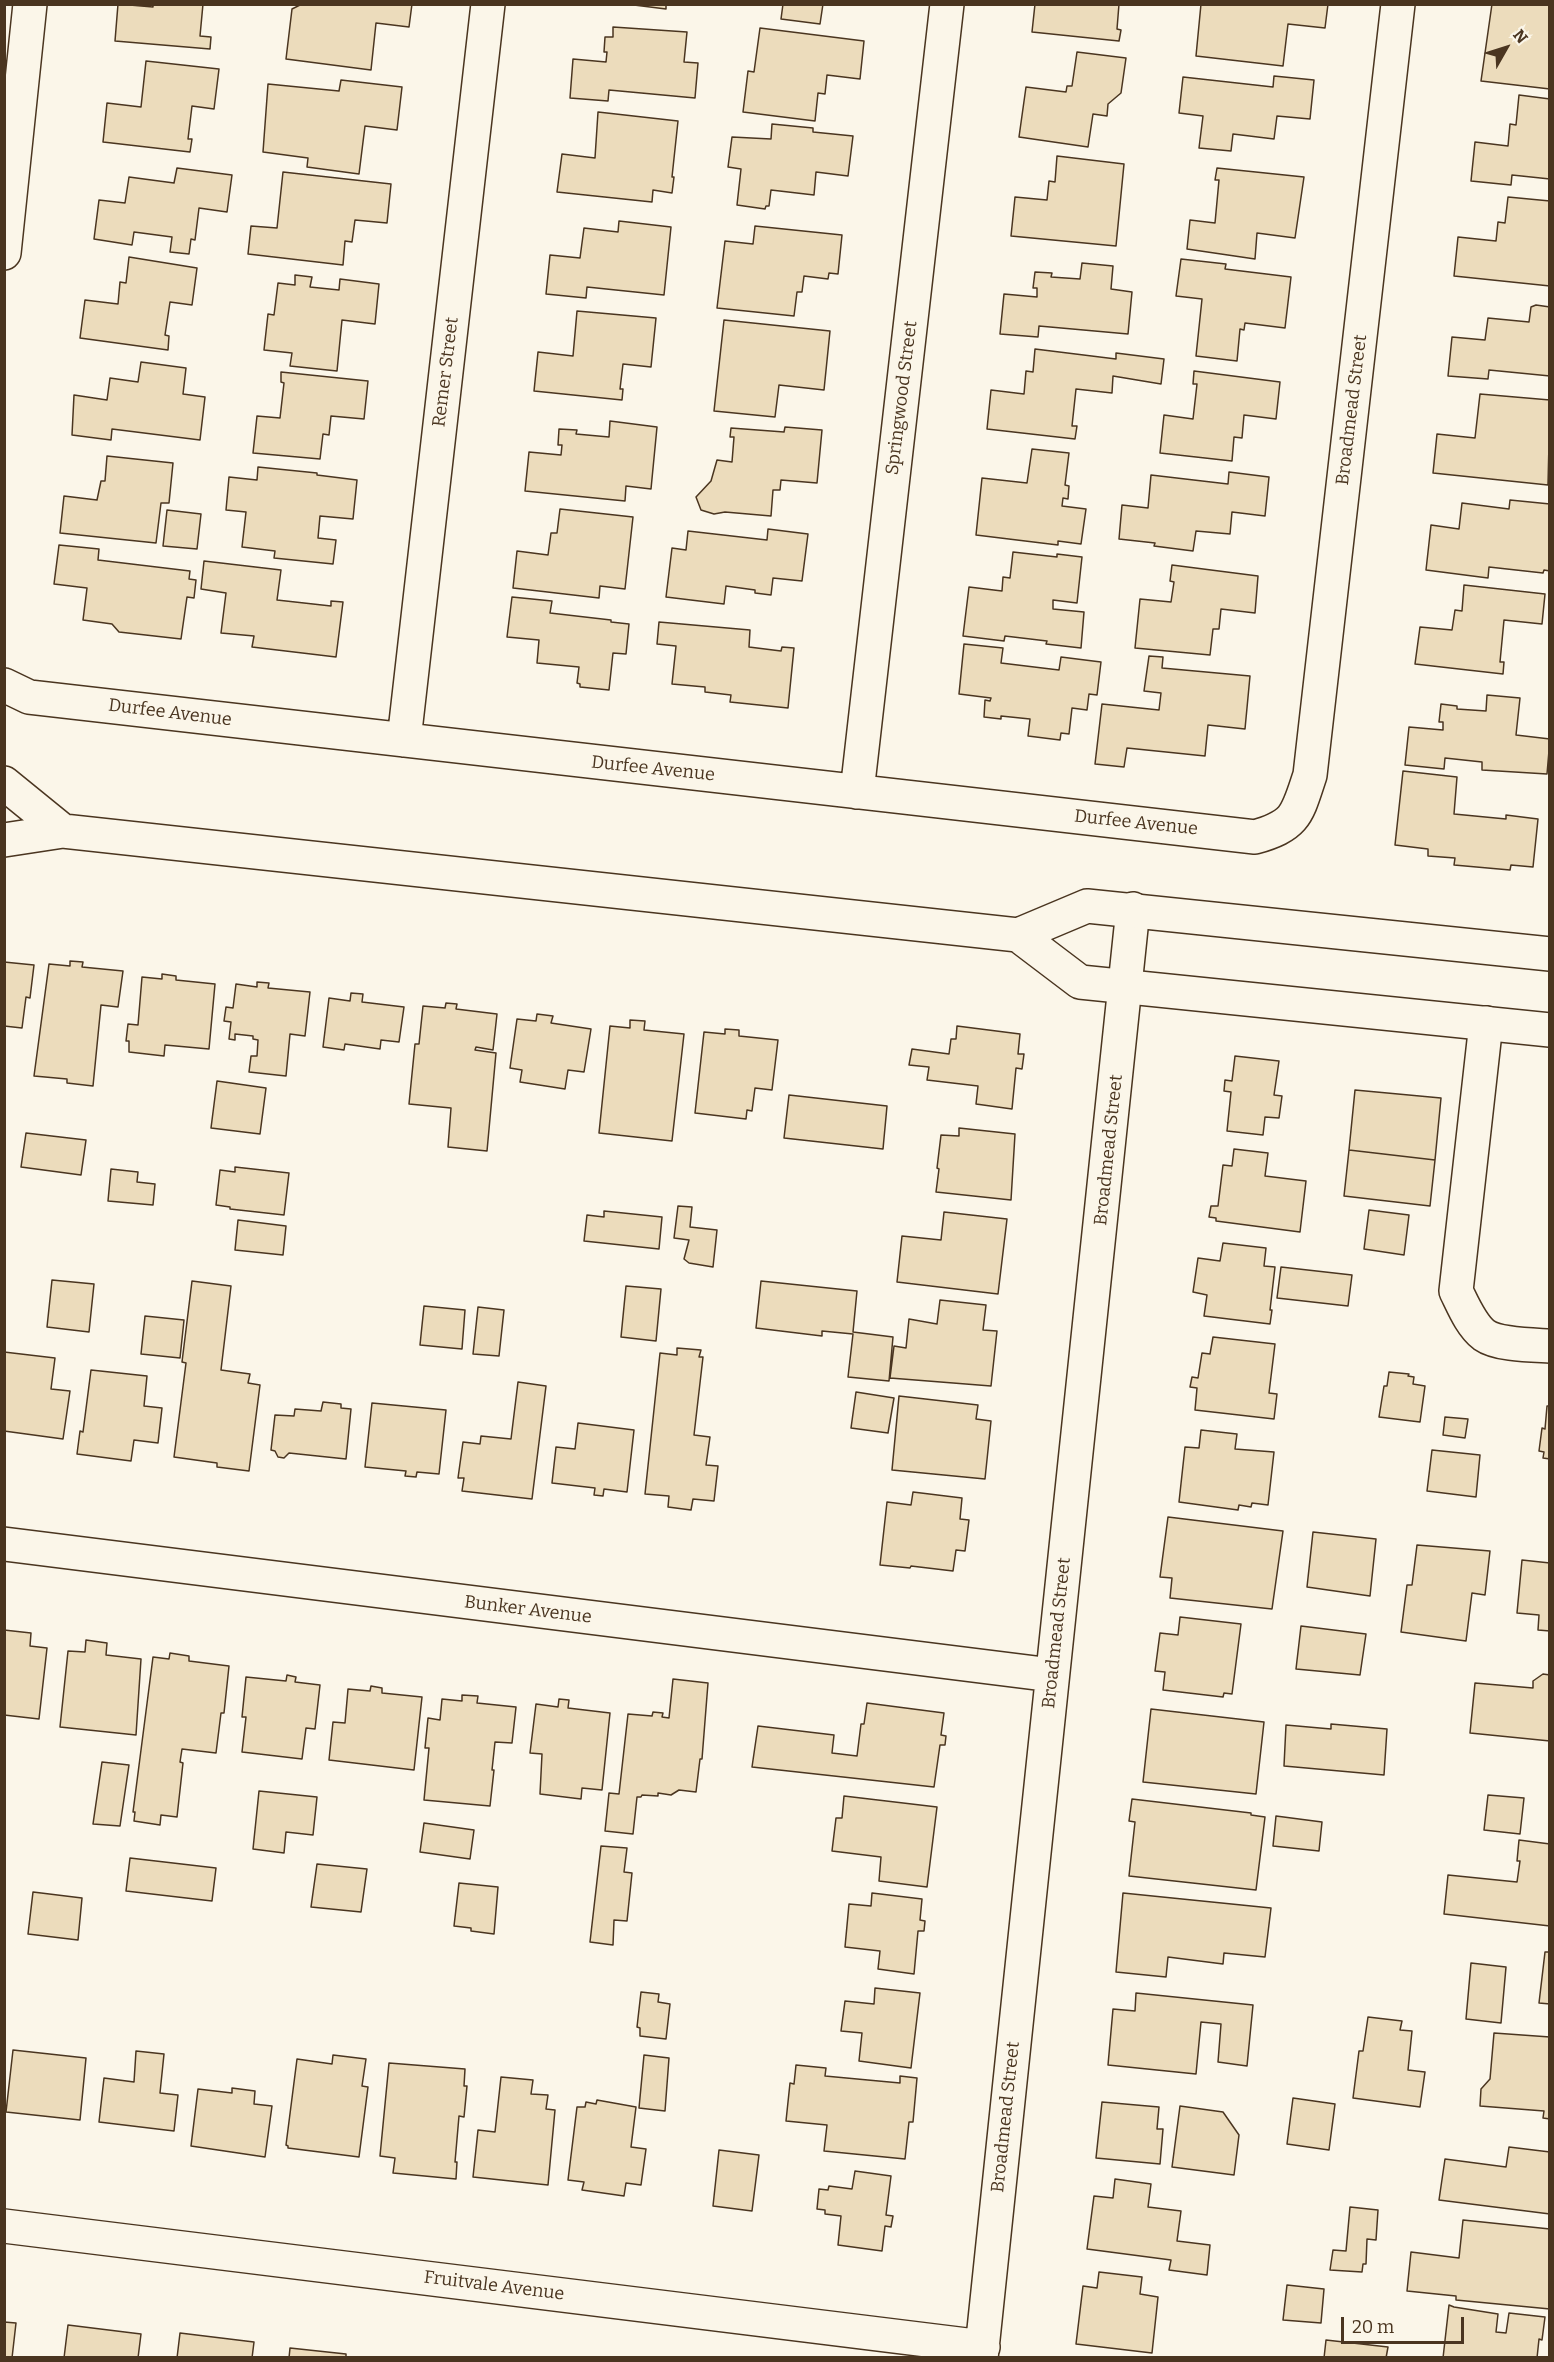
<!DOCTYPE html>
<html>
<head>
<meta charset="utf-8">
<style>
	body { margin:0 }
	#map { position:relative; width:1554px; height:2362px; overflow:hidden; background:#fbf6e9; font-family:Bitter,serif }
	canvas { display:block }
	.frame { position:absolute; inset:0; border:6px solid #4a3520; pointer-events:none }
	.north { position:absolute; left:1476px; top:18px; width:60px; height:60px; -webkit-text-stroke:4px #fbf6e9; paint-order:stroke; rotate:51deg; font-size:16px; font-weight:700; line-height:24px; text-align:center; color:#4a3520 }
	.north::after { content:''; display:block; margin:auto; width:21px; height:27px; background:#4a3520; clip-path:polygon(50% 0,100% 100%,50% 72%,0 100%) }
	.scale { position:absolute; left:1341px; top:2317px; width:123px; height:27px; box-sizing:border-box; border:3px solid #4a3520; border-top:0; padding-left:8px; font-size:18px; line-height:21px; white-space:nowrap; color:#4a3520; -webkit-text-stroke:4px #fbf6e9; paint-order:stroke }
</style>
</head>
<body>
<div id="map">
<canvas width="1554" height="2362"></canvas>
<div class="frame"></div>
<div class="north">N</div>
<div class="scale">20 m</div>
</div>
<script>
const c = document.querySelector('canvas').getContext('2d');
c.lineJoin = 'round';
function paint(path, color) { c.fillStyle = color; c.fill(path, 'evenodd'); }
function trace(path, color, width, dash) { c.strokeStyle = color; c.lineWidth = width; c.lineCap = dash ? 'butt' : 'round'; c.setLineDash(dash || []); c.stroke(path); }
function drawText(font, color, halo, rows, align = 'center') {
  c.font = font + ' Bitter,serif'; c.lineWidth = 4.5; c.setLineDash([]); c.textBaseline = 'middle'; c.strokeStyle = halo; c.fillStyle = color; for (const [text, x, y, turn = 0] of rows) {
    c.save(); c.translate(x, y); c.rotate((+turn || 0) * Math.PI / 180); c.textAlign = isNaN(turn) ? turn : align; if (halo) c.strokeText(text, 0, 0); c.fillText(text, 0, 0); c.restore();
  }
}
const building = new Path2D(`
	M118,4l35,3v-3h50l-3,32 11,1 -1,12 -95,-8z
	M302,4h110l-3,23 -33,-4 -5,47 -85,-11 6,-50z
	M626,4h40v5z
	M783,4h40l-3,20 -39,-5z
	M1035,4h84l-2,25 4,1 -2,11 -87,-9z
	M1201,4h127l-3,24 -37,-4 -5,42 -87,-10z
	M1492,4h58v85l-69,-8z
	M613,27l74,5 -3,30 14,1 -3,35 -86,-8 -1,11 -38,-3 3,-39 33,3 1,-10h-3l1,-15h8z
	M760,28l104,13 -4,38 -33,-4 -2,19 -7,-1 -3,28 -72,-9 5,-41 6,1z
	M1077,52l49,6 -5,35 -13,11 -1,12 -14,-2 -5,33 -69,-10 7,-50 40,5 1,-6h5z
	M146,61l73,8 -5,40 -22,-3 -4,33h4l-2,13 -87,-10 4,-39 34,4z
	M1274,76l40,4 -4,39 -33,-3 -3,23 -41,-5 -2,17 -32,-3 4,-32 -24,-3 4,-36 90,10z
	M341,80l61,7 -5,43 -32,-4 -6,48 -52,-7 1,-9 -45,-6 5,-68 71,7z
	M1519,95l31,4v80l-38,-4 -1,10 -40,-4 4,-39 33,4 2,-22 6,1z
	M598,112l80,9 -6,56h2l-2,16 -19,-3 -1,12 -95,-10 5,-38 33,4z
	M772,124l41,4v4l40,4 -5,40 -32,-4 -2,23 -43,-5 -2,16h-3l-1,3 -28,-4 4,-36 -13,-2 4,-30 39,2z
	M1057,156l67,8 -8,82 -105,-10 4,-39 32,3 2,-19 6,1z
	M177,168l55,7 -5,37 -28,-4 -4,32 -4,-1 -2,15 -19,-2 2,-15 -38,-5 -2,13 -38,-6 5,-39 26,3 4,-26 45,6z
	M1217,168l87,9 -9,61 -38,-5 -2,26 -68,-10 3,-29 25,3 4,-43h-4z
	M283,172l108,12 -4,39 -32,-3 -3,22 -7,-1 -2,24 -95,-11 3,-28 26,2z
	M1508,197l42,4v85l-96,-10 4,-39 38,4 2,-19 7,1z
	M619,221l52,6 -7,68 -77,-8 -1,11 -40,-4 4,-39 30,3 4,-30 34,4z
	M755,226l87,9 -4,39 -9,-1 -1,6 -24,-3 -2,16h-5l-3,24 -77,-8 8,-67 28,3z
	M129,257l68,11 -5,37 -22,-3 -5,33 4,1 -1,14 -88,-12 5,-38 33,4 2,-22 6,1z
	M1181,259l45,5 -1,5 66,8 -6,51 -40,-5 -1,7 -4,-1 -3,32 -41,-5 6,-57 -26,-3z
	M1082,263l31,3 -2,23 21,3 -4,42 -89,-8 -1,11 -38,-3 4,-40 33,3v-9h-4l2,-16 17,1 -1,4 29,2z
	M295,275l17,2 -2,10 29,3 1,-11 39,5 -4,40 -33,-4 -5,51 -47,-5 2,-13 -28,-3 4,-36 6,1 4,-32 17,2z
	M1536,305l14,2v69l-61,-6 -1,9 -40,-3 4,-39 33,3 3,-22 41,4 2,-15z
	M577,311l79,7 -5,49 -28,-3 -3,25h3l-1,11 -88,-9 4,-39 35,4z
	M724,320l106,11 -6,59 -45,-5 -4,32 -61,-6z
	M1035,349l81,10v-6l48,6 -3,25 -48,-8 -1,17 -36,-4 -4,37h5l-2,13 -88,-10 4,-39 33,4 2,-23 7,1z
	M141,362l45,6 -3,26 22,3 -5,43 -88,-11 -1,11 -39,-5 2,-40 33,5 3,-22 28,4z
	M1194,371l86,11 -4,37 -32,-4 -2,23 -8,-1 -2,24 -72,-8 4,-38 29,4 4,-35h-4z
	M281,372l87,9 -4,38 -33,-3 -2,19 -6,-1 -3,25 -67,-6 4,-37 23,2 4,-35 -3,-1z
	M1480,394l70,6 -2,85 -115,-12 4,-39 38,4z
	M610,421l47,6 -6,62 -25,-3 -1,15 -100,-10 4,-39 32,3 1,-10h-4l1,-16 18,1 -1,4 33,3z
	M785,427l37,3 -5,53 -36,-3 -1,10h-7l-2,26 -46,-4 -11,2 -13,-4 -5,-13 15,-16 6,-21 15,2 2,-25h-4l1,-9 53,4z
	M1032,449l37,4 -4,32 4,1 -1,13 -5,-1 -1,8 24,3 -5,35 -23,-3v4l-82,-10 6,-57 45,5z
	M107,456l66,7 -4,40h-8l-5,40 -96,-10 4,-37 33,4 4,-19h4z
	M258,467l59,6v2l40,5 -4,39 -33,-3 -2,22 18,2 -3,24 -59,-6 1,-7 -33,-4 4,-35 -20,-2 3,-33 28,3z
	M1229,472l40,5 -4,39 -33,-4 -2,22 -34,-3 -3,20 -39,-5 1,-3 -36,-4 3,-34 26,3 3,-33 77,9z
	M1510,500l40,4v67l-6,-1 -1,3 -54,-6 -1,11 -62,-8 5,-45 28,4 3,-26 47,6z
	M560,509l73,8 -8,72 -25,-3 -1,12 -86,-10 4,-37 31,4 3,-22h6z
	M167,510l34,4 -4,35 -34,-3z
	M768,529l40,5 -6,47 -29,-3 -2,17 -16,-2v-3l-29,-4 -2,18 -58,-7 6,-49 14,2 2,-19 79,9z
	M59,545l40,4 -1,11 92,11 -1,8 7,1 -2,18 -7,-1 -6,42 -62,-7 -7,-8 -29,-4 4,-32 -33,-4z
	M1013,552l44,5v-3l25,3 -5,46 -24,-3v9l31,3 -3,36 -35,-4 1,-3 -42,-5 -1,5 -41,-5 6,-49 33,4 1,-14 7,1z
	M204,561l77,9 -4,30 54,6v-5l12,1 -7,55 -84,-10 2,-11 -33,-3 5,-40 -25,-4z
	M1172,565l86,11 -3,37 -34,-4 -2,20h-6l-3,26 -75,-7 5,-49 31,3 3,-20 -4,-1z
	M1464,585l81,9 -3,30 -38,-4 -4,42h4l-1,12 -88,-10 5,-37 32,3 3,-20 7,1z
	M512,597l40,4 -2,12 61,7v2l18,2 -3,30 -13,-1 -4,37 -29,-3v-3l-3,-1 2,-16 -42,-4 2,-23 -32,-3z
	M659,622l91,8 -1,17 32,4 1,-4 12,1 -6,60 -58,-6 1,-7 -26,-3v-5l-33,-3 4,-38 -19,-2z
	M964,644l39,4 -2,15 58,7 2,-13 40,5 -4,33 -8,-1 -2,16 -15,-2 -3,26 -8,-1 -1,7 -32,-4 2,-17 -29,-3v3l-17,-2 1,-17 5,1 1,-3 -32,-4z
	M1149,656l14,1 -1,11 88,8 -5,53 -37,-4 -3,31 -78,-8 -3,19 -29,-3 7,-60 57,6 2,-17 -17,-2z
	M1487,695l33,3 -4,37 34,4 -3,35 -65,-4v-8l-37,-4 -1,11 -39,-4 4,-38 34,3v-8h-4l2,-18 16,2v3l29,2z
	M1403,771l54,6 -3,37 52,5v-4l32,4 -5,48 -22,-2 -1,5 -56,-5 1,-7 -27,-2v-7l-33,-4z
	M70,961l13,1 -1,5 41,4 -5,36 -17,-2 -8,81 -26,-3v-4l-33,-3 15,-112 21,2z
	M4,962l30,3 -4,33 -4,-1 -4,31 -18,-2z
	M162,974l14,2v4l39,4 -6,65 -44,-4 -1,11 -35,-4v-11h-3l2,-17 10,1 4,-48 20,2z
	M257,982l12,1 -1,5 42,4 -5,44 -15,-2 -4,42 -37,-4 2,-16h6l1,-16 -5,-1v-3l-18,-2v6l-6,-1 2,-17 -7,-1 2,-14 7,1 3,-24 21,3z
	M351,993l12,1 -1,8 42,5 -5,35 -18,-2 -1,9 -35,-5 -1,6 -21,-3 6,-49 21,3z
	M446,1003l11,1 -1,5 41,5 -4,36 -17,-3 -1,3 21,3 -9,98 -39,-4 3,-39 -42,-4 6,-60h4l4,-38 22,2z
	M537,1014l16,2 -2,7 40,6 -7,43 -16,-2 -3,19 -45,-7 2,-12 -12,-2 7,-49 19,2z
	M630,1020l15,1 -1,9 40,4 -12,107 -73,-8 11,-107 20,2z
	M957,1026l63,8 -2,20h6l-2,15 -6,-1 -4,41 -36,-5 2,-18 -51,-6 2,-13 -20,-2 3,-16 37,5 2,-15h5z
	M725,1029l14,1v6l39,4 -6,50 -17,-2 -3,23 -5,-1 -1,9 -51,-6 9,-81 21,2z
	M1235,1056l44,5 -5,34 8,1 -3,22 -14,-1 -2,18 -36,-4 4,-39 -7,-1 1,-11 7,1z
	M217,1081l49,7 -6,46 -49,-6z
	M1355,1090l86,8 -6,62 -86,-10z
	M789,1095l98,11 -4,43 -99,-11z
	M959,1128l56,6 -4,66 -75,-8 3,-23 -2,-1 4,-33 18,1z
	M26,1133l60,7 -5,35 -60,-8z
	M1234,1149l34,4 -3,23 41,5 -6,51 -84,-11v-3l-7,-1 2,-11h7l5,-41 9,1z
	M1349,1150l86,10 -5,46 -86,-10z
	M235,1167l54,6 -5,42 -54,-6v-2l-14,-2 4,-35 15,2z
	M111,1169l27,3 -1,10 18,2 -2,21 -45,-4z
	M678,1206l14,1 -2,20 27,3 -4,37 -24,-4 -5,-4 5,-19 -15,-2z
	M1369,1210l40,5 -5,40 -40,-6z
	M604,1211l58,6 -3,32 -75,-8 3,-26 17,2z
	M944,1212l63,7 -9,75 -101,-12 5,-46 39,4z
	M238,1220l48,6 -3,29 -48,-5z
	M1223,1243l43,5 -2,18 11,1 -5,43h2l-2,14 -66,-8 3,-21 -14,-3 5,-34 22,3z
	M1281,1267l71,8 -4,31 -71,-8z
	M52,1280l42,4 -5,48 -42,-5z
	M192,1281l39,5 -10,84 29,4 -2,9 12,2 -11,86 -32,-4v-4l-43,-6 12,-94 -4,-1z
	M761,1281l96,10 -4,41 40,5 -4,44 -41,-4 5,-43 -31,-3v5l-66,-8z
	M626,1286l35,3 -5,52 -35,-4z
	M940,1300l46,5 -3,25 14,1 -6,55 -101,-8 4,-32 12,2 3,-29 28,5z
	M424,1306l41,4 -3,39 -42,-4z
	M478,1307l26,3 -5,46 -26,-2z
	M145,1316l39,4 -4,38 -39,-4z
	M1213,1337l62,7 -6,49 8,1 -3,25 -79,-9 2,-22 -7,-1 2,-10 6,1 4,-25 8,1z
	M677,1348l24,2 -2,7h4l-9,78 16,2 -4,28 12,1 -4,35 -21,-2 -2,11 -23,-3 1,-11 -24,-2 15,-141 17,2z
	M4,1352l51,6 -4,31 19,2 -7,48 -59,-8z
	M91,1370l56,6 -3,30 18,2 -4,35 -24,-3 -3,21 -54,-7 3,-23 3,1z
	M1389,1372l20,2 -1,2 6,1 -1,7 12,2 -5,36 -41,-5 5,-31h3z
	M518,1382l28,4 -14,113 -70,-8 2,-13h-6l5,-36 17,2 1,-8 30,3z
	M856,1392l38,6 -6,35 -37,-5z
	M899,1396l79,9 -2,14 15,2 -6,58 -93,-9z
	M323,1402l18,2v4l10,1 -5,50 -57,-6 -5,5 -6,-1 -3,-6 -4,-1 4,-35 19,1 1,-7 26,2z
	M372,1403l74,7 -7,64 -22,-2 -1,5 -11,-1 1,-5 -41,-4z
	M1547,1406h3v53l-7,-1 1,-6 -5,-1 3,-23 3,1z
	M1445,1417l23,2 -3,19 -22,-3z
	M578,1423l56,7 -7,62 -23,-3 -1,7 -9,-1 1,-7 -43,-5 4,-36 19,2z
	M1201,1430l36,4 -2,15 39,3 -6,53 -16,-2 -1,4 -12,-2 -1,5 -59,-8 6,-55 14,1z
	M1432,1450l48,5 -4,42 -49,-6z
	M913,1492l49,6 -2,21 9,1 -4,31 -9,-1 -3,21 -42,-5 -1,2 -30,-3 7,-63 24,3z
	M1168,1517l115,14 -11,78 -102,-11 2,-20 -12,-1z
	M1313,1532l63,7 -6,57 -63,-9z
	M1417,1545l73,6 -5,44 -13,-2 -6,48 -65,-9 6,-47h5z
	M1522,1560l28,3v68l-12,-1 1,-15 -22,-2z
	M1180,1617l61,7 -9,70 -8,-1 -1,4 -60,-7 2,-18 -10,-1 5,-38 18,2z
	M1301,1626l65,8 -6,41 -64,-6z
	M4,1630l27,3 -1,13 17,2 -8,71 -35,-4z
	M86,1640l21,3 -1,12 35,4 -5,76 -76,-8 8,-76 17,1z
	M170,1653l19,3v5l40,5 -5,47h-3l-5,40 -34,-4 -2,13 3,1 -6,54 -16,-2 -1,10 -26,-4 1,-9h-2l20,-155 16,2z
	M1543,1674l7,1v66l-80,-8 5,-50 58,5v-7z
	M287,1675l9,2 -1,5 25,3 -5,44 -9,-1 -4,31 -60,-7 4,-35h-4l4,-40 40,4z
	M673,1679l35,4 -6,76h-2l-4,33 -17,-2 -8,5 -13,-2v3l-16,-1 -1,2h-4l-4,37 -28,-3 4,-38 10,1 9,-80 24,2 1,-4 10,1 -1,4 7,1z
	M371,1686l11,2v5l40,4 -8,73 -85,-10 4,-38 12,1 3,-34 22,2z
	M462,1695l16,1 -1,7 39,4 -4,36 -17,-1 -3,28h2l-4,36 -66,-6 5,-52h-4l3,-30 12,2 2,-21 20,2z
	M559,1699l10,1 -1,8 42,5 -8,77 -20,-2 -1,11 -41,-5 2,-40 -12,-1 6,-49 22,3z
	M867,1703l77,10 -3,22 5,1 -1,9h-5l-6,42 -182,-20 6,-41 76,9 -2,18 25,3 4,-32h3z
	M1151,1709l113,13 -8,72 -113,-12z
	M1331,1724l56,5 -3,46 -100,-9 2,-41 45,4z
	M102,1762l27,3 -9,61 -27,-2z
	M259,1791l58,6 -4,38 -27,-3 -2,21 -31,-4z
	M1488,1795l36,3 -4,36 -36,-4z
	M844,1796l93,11 -10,80 -48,-6 2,-24 -49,-6 4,-33h6z
	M1132,1799l119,14v2l14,2 -9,73 -127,-14 6,-54 -6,-1z
	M1276,1816l46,6 -3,29 -46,-5z
	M424,1823l50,7 -4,29 -50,-7z
	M1519,1840l31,4v82l-106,-12 4,-39 69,7 3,-21h-3z
	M601,1846l26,2 -3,24 8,1 -5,48 -13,-1 -1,25 -23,-3z
	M130,1858l86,10 -4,33 -86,-10z
	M317,1864l50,5 -6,43 -50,-5z
	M459,1883l39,4 -4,47 -23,-3v-3l-17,-2z
	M33,1892l49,6 -4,42 -50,-6z
	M872,1893l50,6 -2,21 5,1 -1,10h-6l-4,43 -36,-5 2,-18 -35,-4 4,-43 22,2z
	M1123,1893l148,15 -6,49 -41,-4 -1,11 -55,-7 -2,20 -50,-5z
	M1545,1952h5v52l-11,-1z
	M1471,1963l35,4 -5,56 -35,-4z
	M875,1988l45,5 -9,75 -52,-7 3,-28 -21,-2 4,-30 29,3z
	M641,1992l18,2 -1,8 12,2 -4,35 -26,-3v-8l-3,-1z
	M1136,1993l117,12 -6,61 -29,-4 3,-38 -20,-2 -5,52 -88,-9 5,-56 22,2z
	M1368,2017l34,4 -2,9 12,1 -4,39 17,2 -5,35 -67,-9 6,-47h4z
	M1494,2033l56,4v82l-7,-1 1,-7 -64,-5 1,-17 9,-10z
	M13,2050l73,8 -6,62 -74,-8z
	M136,2051l28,3 -4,39 18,2 -4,36 -75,-9 5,-44 30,4z
	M333,2055l33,4 -4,27 6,1 -9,70 -71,-9v-2l-2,-1 11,-86 35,5z
	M644,2055l25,3 -4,53 -26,-3z
	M389,2063l76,6 -1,17h3l-3,31 -5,-1 -4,46h2l-1,17 -63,-6 2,-15 -15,-2z
	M796,2065l30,3 -1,8 75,7v-7l17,2 -4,44h-4l-4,37 -81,-8 3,-26 -41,-4 4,-38 4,1z
	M501,2077l32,3 -2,14 17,1 -2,14 9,1 -7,75 -75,-8 5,-47 17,2z
	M232,2088l23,3 -1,13 18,2 -7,51 -74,-11 7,-57 34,4z
	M1293,2098l42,6 -6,46 -42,-6z
	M597,2100l39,7 -5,40 15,2 -5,36 -15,-2 -2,13 -42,-6 2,-8 -16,-2 9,-73h8l1,-5 10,2z
	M1102,2102l57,5 -2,22h6l-3,35 -64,-6z
	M1180,2106l43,6 16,23 -5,40 -62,-8z
	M1509,2147l41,5v62l-111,-14 6,-41 61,8z
	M719,2150l40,5 -7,56 -39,-5z
	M855,2171l36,5 -5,39 7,1 -2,11 -6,-1 -3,25 -44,-6 3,-29 -16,-2v-4l-8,-1 2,-20 9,1 1,-4 23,3z
	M1115,2179l36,5 -3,23 33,4 -4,30 33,4 -3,30 -38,-5 2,-10 -84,-11 7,-53 19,2z
	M1350,2207l28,3 -2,30 -9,-1 -1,25h-3l-1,8 -32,-2 3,-20 13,1z
	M1463,2220l87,9v80l-94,-9v-4l-49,-5 4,-39 48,6z
	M1099,2272l43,5 -2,17 18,3 -6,56 -76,-9 7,-58 14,2z
	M1287,2285l37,4 -3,34 -38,-3z
	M1449,2305l5,2 44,7 -2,18 10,1 3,-20 36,4 -3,23 -3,-1 -2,19h-94z
	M4,2322l12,1 -4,35h-8z
	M68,2325l73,9 -3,24h-74z
	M180,2333l74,9 -2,16h-75z
	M1326,2340l62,7 -2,11h-62z
	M290,2348l56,6v4h-57z`);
const minor = new Path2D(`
	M4,253l26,-249
	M4,685l25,12 1226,140c42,-12 42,-23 55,-62l88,-771
	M404,740l84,-736
	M857,792l90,-788
	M1486,1023l-30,268c7,14 15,34 28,44 14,10 48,10 66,11
	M4,1544l1048,131
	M4,2226l979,121
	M981,2358l152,-1449`);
const major = new Path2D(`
	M4,783l59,48
	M4,840l59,-9 955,104 69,-29 463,48
	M1018,935l62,47 470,48`);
const streetNames = [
	["Remer Street",446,372,-83],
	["Springwood Street",902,398,-83],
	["Broadmead Street",1352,410,-83],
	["Durfee Avenue",170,713,7],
	["Durfee Avenue",653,769,6],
	["Durfee Avenue",1136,823,6],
	["Broadmead Street",1109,1150,-84],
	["Bunker Avenue",528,1610,7],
	["Broadmead Street",1057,1633,-84],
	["Broadmead Street",1006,2117,-84],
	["Fruitvale Avenue",494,2286,7]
];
paint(building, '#ecdcbc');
trace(building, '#4a3520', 1.5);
trace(minor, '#4a3520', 36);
trace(major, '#4a3520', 36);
trace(minor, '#fbf6e9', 33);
trace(major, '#fbf6e9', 33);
drawText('18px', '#4a3520', '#fbf6e9', streetNames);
</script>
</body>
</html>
